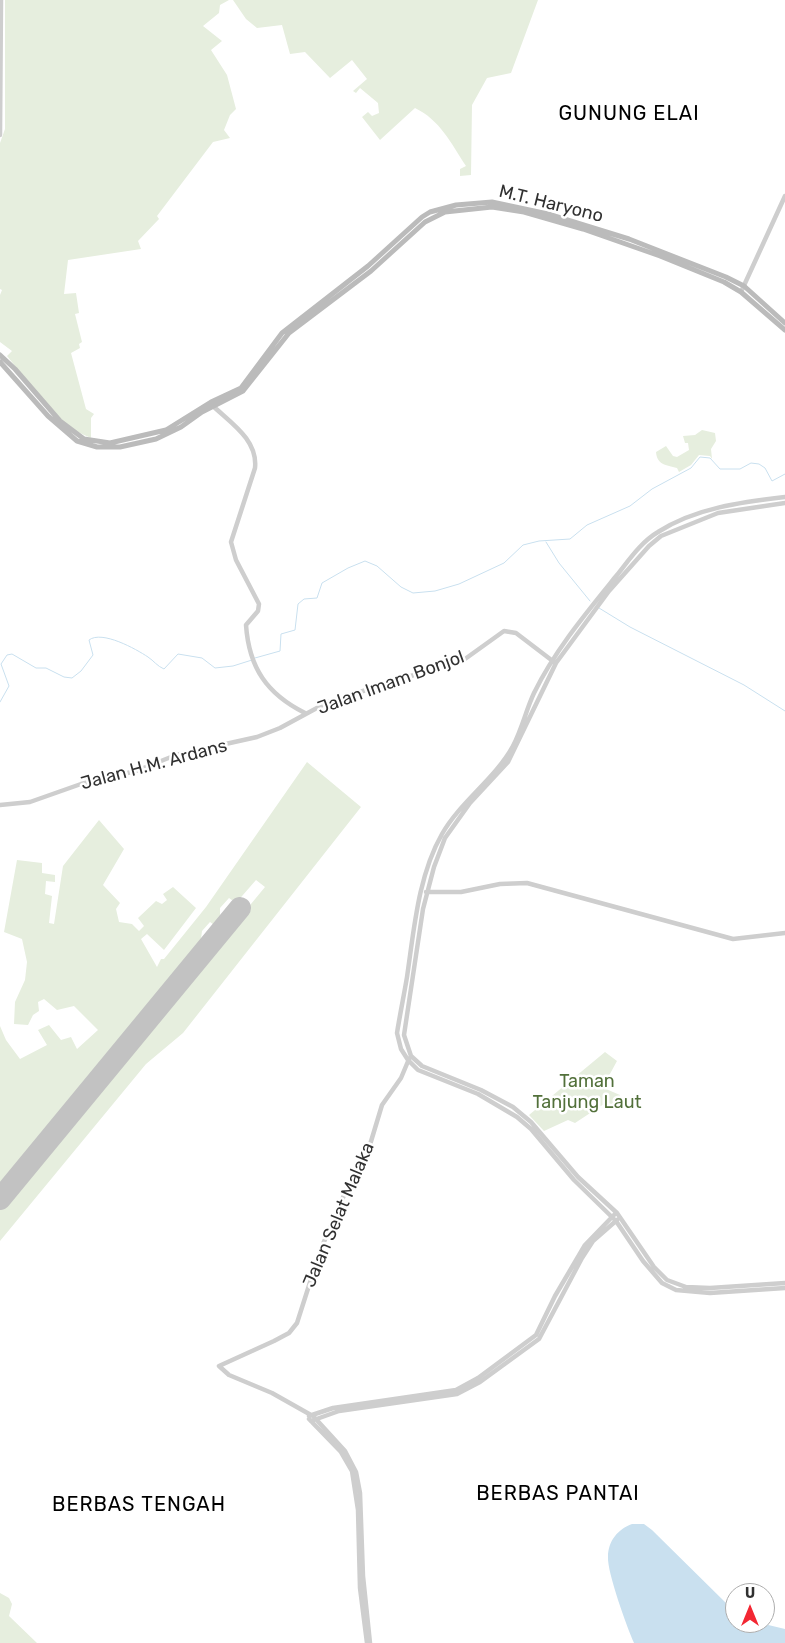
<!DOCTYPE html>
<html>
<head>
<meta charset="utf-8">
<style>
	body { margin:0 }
	#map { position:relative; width:785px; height:1643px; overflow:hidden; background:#fff; font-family:Rubik,sans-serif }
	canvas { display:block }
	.north { position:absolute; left:725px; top:1583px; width:50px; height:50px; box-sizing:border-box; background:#fff; border:1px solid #adadad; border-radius:50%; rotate:0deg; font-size:14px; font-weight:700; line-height:20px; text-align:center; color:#313131 }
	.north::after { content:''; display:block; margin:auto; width:18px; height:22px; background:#f32733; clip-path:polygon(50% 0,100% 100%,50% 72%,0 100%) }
</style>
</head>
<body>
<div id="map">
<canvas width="785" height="1643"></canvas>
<div class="north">U</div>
</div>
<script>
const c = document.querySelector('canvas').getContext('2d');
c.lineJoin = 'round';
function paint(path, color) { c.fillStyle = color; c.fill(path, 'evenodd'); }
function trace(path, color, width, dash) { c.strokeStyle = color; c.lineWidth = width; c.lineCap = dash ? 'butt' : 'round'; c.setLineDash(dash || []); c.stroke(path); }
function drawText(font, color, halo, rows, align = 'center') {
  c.font = font + ' Rubik,sans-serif'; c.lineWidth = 5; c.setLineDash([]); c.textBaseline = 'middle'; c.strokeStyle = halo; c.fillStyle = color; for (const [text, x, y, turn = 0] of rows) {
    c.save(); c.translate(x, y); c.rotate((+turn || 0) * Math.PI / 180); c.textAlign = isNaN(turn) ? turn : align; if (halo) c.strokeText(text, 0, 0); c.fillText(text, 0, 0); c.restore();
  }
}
const green = new Path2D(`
	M5,0h224l-9,5 -1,8 -16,13 19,15 -11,9 16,25 9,34 -6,6 -6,15 6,8 -17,4 -56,74 2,3 -21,22 3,8 -73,11 -4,34 12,-1 3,20 -4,1 7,28 -3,2 1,4 -9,5 15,56 8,5 -3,4v20c-37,-14 -60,-53 -84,-82l5,-5 -12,-9v-47l2,-5 -2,-1v-146l5,-14z
	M233,0h305l-27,73 -24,5 -15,27 -1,70 -11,1v-7l6,-3c-15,-23 -26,-46 -51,-58l-35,32 -18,-23 6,-5 4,4 7,-3 -1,-10 -18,-15 -4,5 -3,-2 14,-12 -15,-19 -22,18 -25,-26 -15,2 -8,-29 -25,3 -11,-9z
	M702,430l13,3 1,8 -5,8 1,10 -2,-3 -11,-1 -8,10 -12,7 -2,-4c-11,-3 -20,-3 -21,-16l10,-6 7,10 4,1 12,-7 -1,-7h-3l-2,-7 12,-1z
	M307,762l54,45 -178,226 -37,31 -146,177v-33l265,-321 -9,-7 -20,23 -7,-5 -9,10v15l-3,4 -7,-5 -8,9 -2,16 -200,242v-163l6,14 14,19 27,-14 -9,-15 11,-5 12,15 10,-3 6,12 21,-19 -24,-24 -17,4 -13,-11 -6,3 1,9 -6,4 -5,10 -14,-1 1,-22 10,-22 2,-18 -5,-23 -18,-7 13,-72 25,3v10l13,2v7l-9,-1 -1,13 7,2 -3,27 5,1 9,-58 36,-46 25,29 -21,36 17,18 -4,6 3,13 13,2 7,7 5,-5 -6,-8 18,-17 6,3 5,-4 -4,-6 10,-7 23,21 -32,42 -17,-16 -6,5 16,28 4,-8h3l42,-52z
	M605,1052l12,9 -12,22 1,6 14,6 -2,14 -11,-7 -32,21 -7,-3 -24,11 -15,-16z
	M0,1593l9,5 3,6 -3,12 28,27h-37z`);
const water = new Path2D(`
	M632,1524h12l8,6 74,73 9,7v13h25l25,6v14h-151c-7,-16 -27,-71 -26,-86 0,-16 10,-28 24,-33z`);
const stream = new Path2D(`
	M546,542l13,21 31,38
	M599,608l31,19 114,58 41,26
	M255,658l25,-7 1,-17 14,-4 3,-26 6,-5 13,-1 5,-15 26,-15 17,-7 12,5 24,21 12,6 22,-2 24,-7 45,-21 19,-18 16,-4 31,-2 17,-14 43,-19 22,-17 39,-21 9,-11 10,1 10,11h20l11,-6 8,1 6,4 7,13 13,-7
	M0,702l9,-16 -8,-22 6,-9 5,-1 24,14h10l18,9 8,1 9,-7 12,-16 -4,-15c13,-10 47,9 59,17 6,4 9,9 16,12l14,-15 24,4 13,10 18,-2 19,-6`);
const runway = new Path2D(`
	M0,1199l240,-291`);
const tertiary = new Path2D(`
	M0,135l1,-135
	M741,292l44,-96
	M213,406c18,17 45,34 42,62l-24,74 5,18 23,44 -1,7 -12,14c3,43 21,69 59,88
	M785,497c-43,5 -90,11 -127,35 -17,10 -29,28 -41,43 -30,37 -62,75 -83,118 -8,17 -12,36 -21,53 -18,33 -52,55 -71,88 -24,42 -28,96 -35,143 -3,18 -7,37 -10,56l4,16 7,11 10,10 60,24 39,23 14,12 43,51 42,41 27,40 19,22 14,7 34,3 75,-5
	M785,503l-67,10 -57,23 -12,10 -40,45 -53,72 -48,99 -38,41 -25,35 -11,29 -11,42 -19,126 7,21 11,10 59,24 32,17 18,15 47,55 39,36 37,54 13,13 19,7 24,1 75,-5
	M0,805l30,-3 51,-18 55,-13 40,-16 81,-18 23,-9 48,-26 137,-43 39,-28 12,2 38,29
	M426,892h35l39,-8 27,-1 206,56 52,-6
	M311,1415l-39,-22 -43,-18 -10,-9 55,-25 15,-8 8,-10 23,-72 31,-72 18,-31 13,-43 19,-27 8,-19
	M309,1416l24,-8 123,-18 22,-12 58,-43 19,-39 30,-51 29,-30
	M314,1417l31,34 11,21 4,21 3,83 7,67
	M309,1419l32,33 11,19 6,39 2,78 7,55
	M311,1421l28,-10 118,-17 23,-12 59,-43 43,-81 11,-17 24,-21`);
const secondary = new Path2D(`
	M0,355l15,14 45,52 24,18 26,4 56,-13 45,-28 30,-14 41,-55 86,-67 54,-49 8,-5 26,-7 36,-3 56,12 81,25 97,38 18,9 41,37
	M0,362l48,54 29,25 20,6h23l36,-8 25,-12 21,-15 41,-21 46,-58 82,-62 54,-49 20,-10 47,-5 32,5 59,17 77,27 64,26 17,10 44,38`);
const streetNames = [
	["M.T. Haryono",551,204,14],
	["Jalan Imam Bonjol",391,683,-20],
	["Jalan H.M. Ardans",154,765,-15],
	["Jalan Selat Malaka",339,1215,-67]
];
const parkNames = [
	["Taman",587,1082],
	["Tanjung Laut",587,1103]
];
const quarterNames = [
	["GUNUNG ELAI",629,114],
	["BERBAS PANTAI",558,1494],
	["BERBAS TENGAH",139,1505]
];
paint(green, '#e6eede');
paint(water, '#c9e0ef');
trace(stream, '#c9e0ef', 1);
trace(runway, '#c2c2c2', 22);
trace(tertiary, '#cecece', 4.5);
trace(secondary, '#bbb', 5);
drawText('18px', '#313131', '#fff', streetNames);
drawText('18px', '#52703a', '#fff', parkNames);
c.letterSpacing = '1px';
drawText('20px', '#000', '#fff', quarterNames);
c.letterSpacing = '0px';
</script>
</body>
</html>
